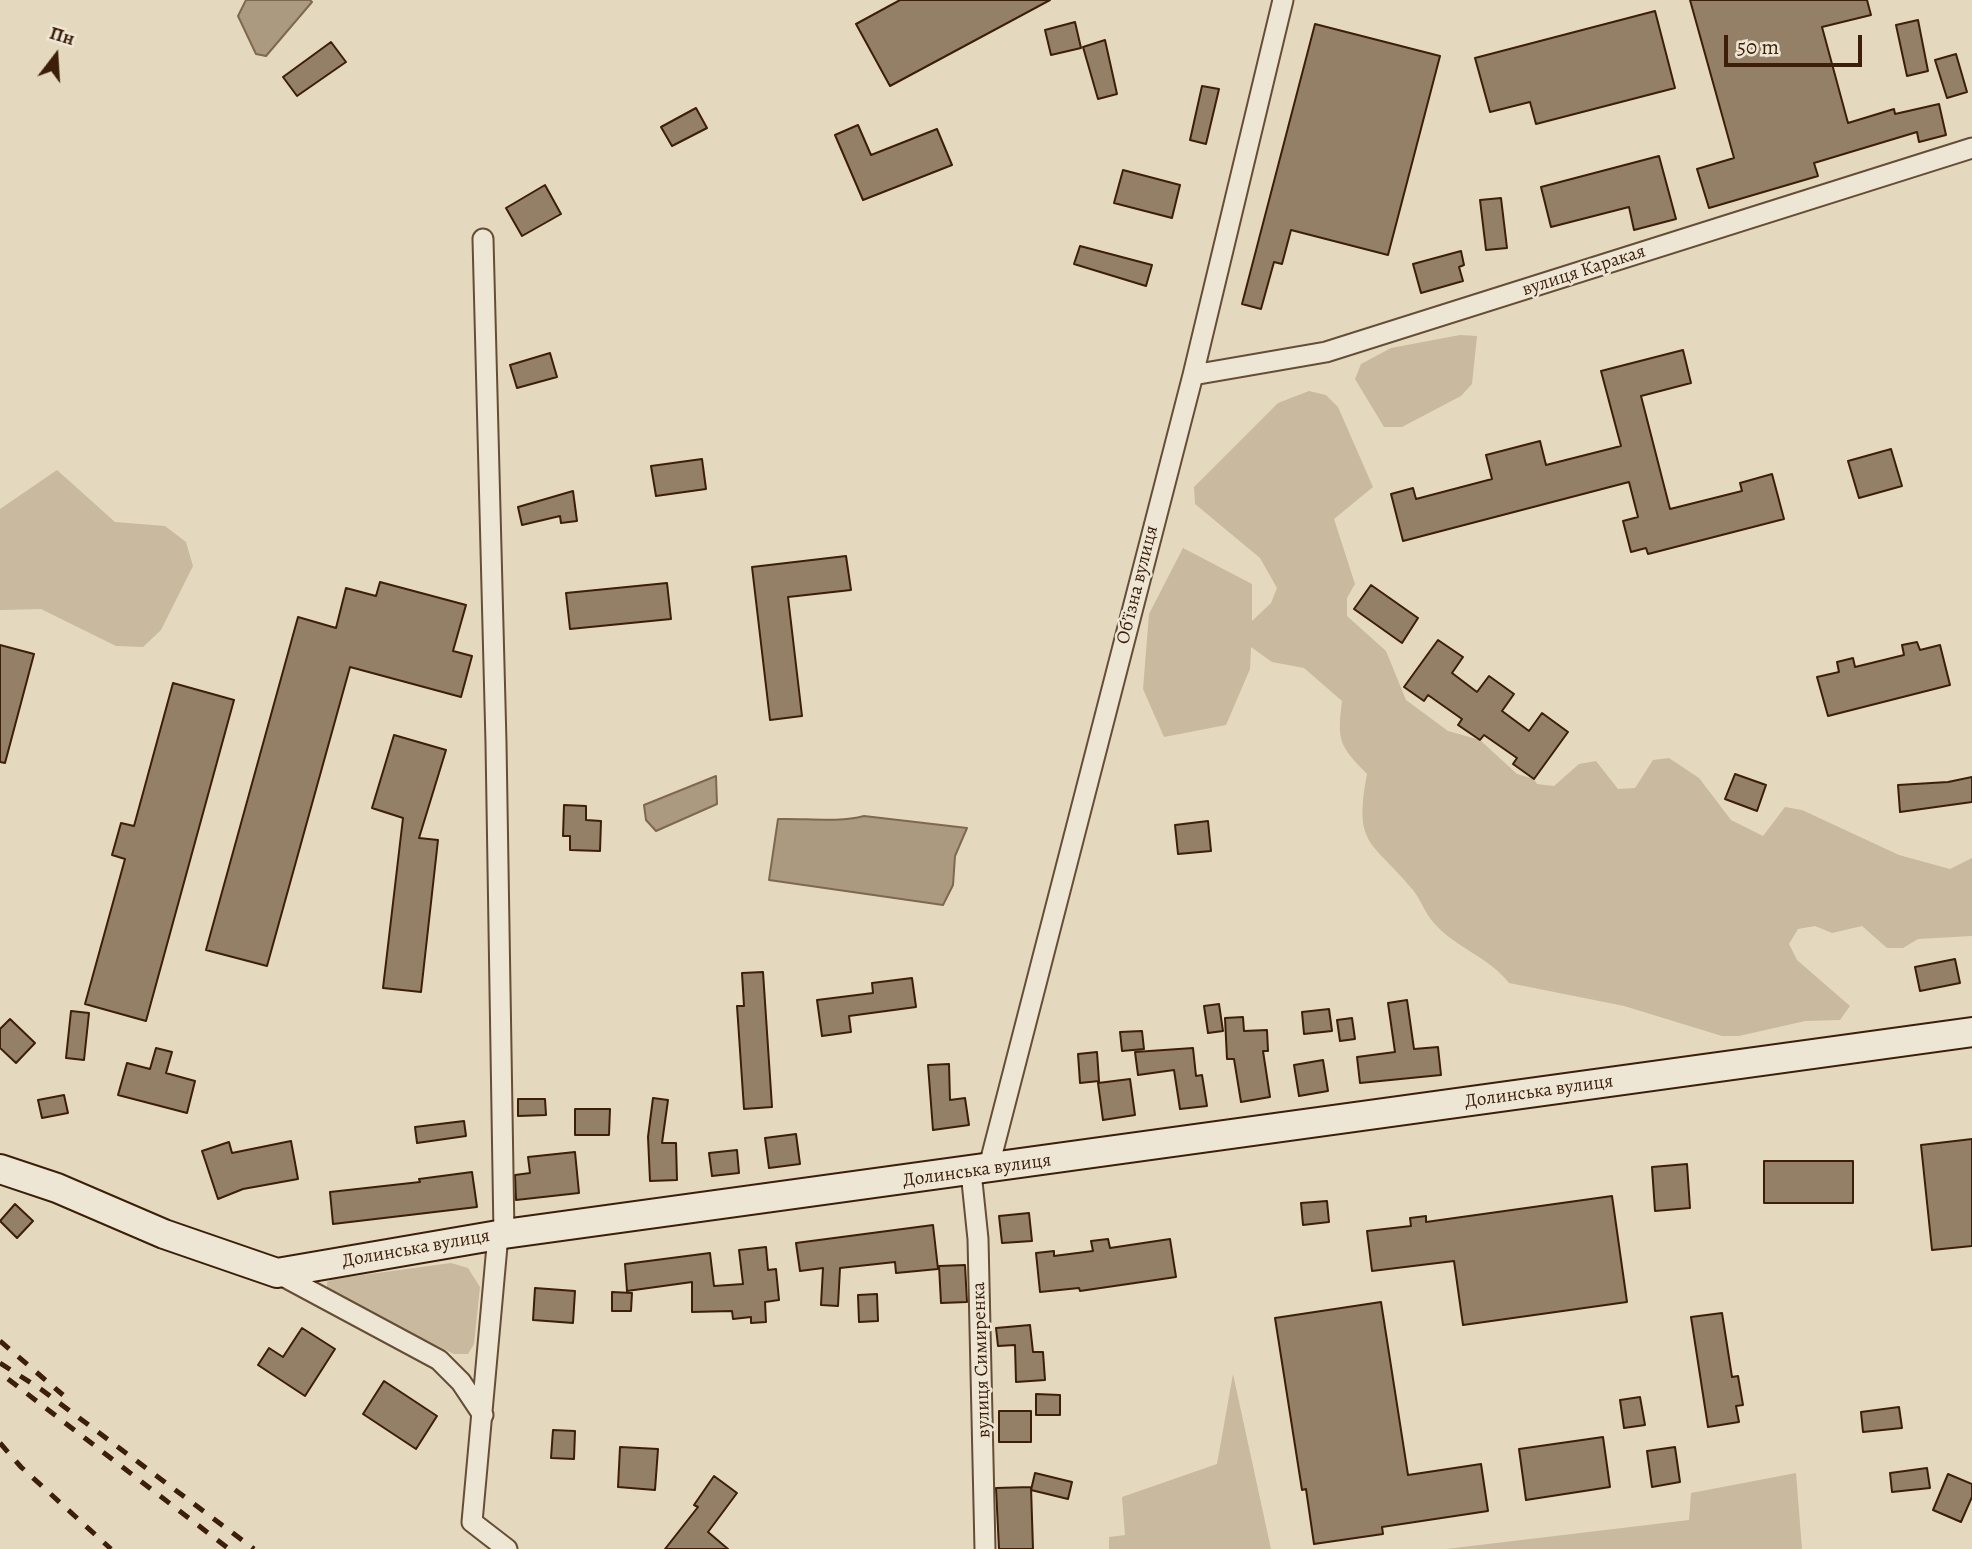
<!DOCTYPE html>
<html>
<head>
<meta charset="utf-8">
<style>
	body { margin:0 }
	#map { position:relative; width:1972px; height:1549px; overflow:hidden; background:#e4d9be; font-family:Alegreya,serif }
	canvas { display:block }
	.north { position:absolute; left:21px; top:21px; width:70px; height:70px; -webkit-text-stroke:5px #ede6d5; paint-order:stroke; rotate:17deg; font-size:19px; font-weight:700; line-height:28px; text-align:center; color:#3d1e08 }
	.north::after { content:''; display:block; margin:auto; width:24px; height:32px; background:#3d1e08; clip-path:polygon(50% 0,100% 100%,50% 72%,0 100%) }
	.scale { position:absolute; left:1724px; top:35px; width:138px; height:32px; box-sizing:border-box; border:4px solid #3d1e08; border-top:0; padding-left:9px; font-size:21px; line-height:24px; white-space:nowrap; color:#3d1e08; -webkit-text-stroke:5px #ede6d5; paint-order:stroke }
</style>
</head>
<body>
<div id="map">
<canvas width="1972" height="1549"></canvas>
<div class="north">Пн</div>
<div class="scale">50 m</div>
</div>
<script>
const c = document.querySelector('canvas').getContext('2d');
c.lineJoin = 'round';
function paint(path, color) { c.fillStyle = color; c.fill(path, 'evenodd'); }
function trace(path, color, width, dash) { c.strokeStyle = color; c.lineWidth = width; c.lineCap = dash ? 'butt' : 'round'; c.setLineDash(dash || []); c.stroke(path); }
function drawText(font, color, halo, rows, align = 'center') {
  c.font = font + ' Alegreya,serif'; c.lineWidth = 5; c.setLineDash([]); c.textBaseline = 'middle'; c.strokeStyle = halo; c.fillStyle = color; for (const [text, x, y, turn = 0] of rows) {
    c.save(); c.translate(x, y); c.rotate((+turn || 0) * Math.PI / 180); c.textAlign = isNaN(turn) ? turn : align; if (halo) c.strokeText(text, 0, 0); c.fillText(text, 0, 0); c.restore();
  }
}
const green = new Path2D(`
	M1460,335l17,1 -5,48 -11,12 -59,31h-18l-29,-48 6,-15 30,-16z
	M1309,391l17,4 12,12 35,80 -39,32 21,65 -8,14v18l39,35 20,49 42,31 32,9 37,34 17,5 3,5 17,2 25,-22 17,-3 22,28 17,-1 18,-28 16,-2 30,20 32,42 32,16 22,-29 17,3 97,45 51,14 22,-11v78l-54,3 -15,9h-16l-25,-22 -30,7 -17,-7 -17,3 -9,15 8,16 53,46 -10,14 -35,1 -66,15h-17l-98,-30 -115,-23c-20,-26 -55,-36 -76,-61 -8,-9 -12,-22 -20,-32 -41,-50 -60,-43 -46,-116 -28,-29 -30,-33 -25,-73l-38,-33 -32,-6 -21,-15 -1,22 -24,56 -62,12 -21,-48 6,-75 34,-66 69,36v37l19,-18 6,-15 -17,-30 -65,-54 -1,-17 84,-84z
	M57,470l58,52 50,4 21,16 7,24 -32,64 -18,17 -27,-1 -75,-37 -41,1v-101z
	M451,1263l17,5 12,19 -6,57 -6,10h-14l-127,-62v-10l6,-3z
	M1233,1374l38,175h-162v-12l16,-2 -3,-38 95,-33z
	M1796,1473l6,76h-356l243,-29 2,-27z`);
const water = new Path2D(`
	M246,0h64l2,2 -46,54 -10,-2 -18,-38z
	M716,776l1,28 -61,27 -10,-11 -2,-15z
	M864,816l103,12 -12,28 -2,29 -10,20 -174,-25 9,-61c28,-1 59,4 86,-3z`);
const building = new Path2D(`
	M900,0h150l-160,86 -34,-62z
	M1690,0h177l4,15 -49,12 26,96 46,-14 1,5 44,-10 7,31 -27,7 -2,-10 -103,31 4,13 -109,32 -12,-39 37,-11z
	M1655,11l20,77 -139,36 -6,-22 -40,10 -15,-54z
	M1918,20l10,51 -21,5 -11,-51z
	M1075,22l6,26 -30,7 -6,-25z
	M1315,24l125,32 -52,199 -97,-25 -9,34 -8,-2 -13,47 -19,-5z
	M1105,40l12,54 -19,5 -15,-52z
	M331,42l15,20 -49,34 -14,-19z
	M1956,54l11,38 -20,6 -12,-38z
	M1202,86l17,3 -13,55 -16,-4z
	M696,108l11,20 -35,18 -11,-19z
	M858,125l13,30 66,-26 15,36 -89,35 -28,-65z
	M1659,156l17,63 -42,11 -5,-23 -78,20 -10,-40z
	M1123,170l57,15 -8,33 -58,-15z
	M545,185l16,29 -39,22 -16,-28z
	M1501,198l6,50 -21,2 -6,-50z
	M1080,246l72,19 -6,21 -72,-22z
	M1461,251l3,14 -5,2 4,14 -42,12 -8,-29z
	M1683,350l8,33 -50,13 29,113 72,-18 -2,-8 32,-9 12,45 -136,35 -2,-6 -15,4 -8,-31 15,-4 -9,-35 -226,59 -12,-47 22,-6 3,11 76,-20 -6,-24 54,-14 6,24 75,-19 -20,-75z
	M550,353l7,24 -40,11 -7,-23z
	M1891,449l11,37 -43,12 -11,-37z
	M702,459l4,30 -50,7 -5,-30z
	M573,491l4,30 -16,2 -1,-7 -38,9 -4,-18z
	M846,556l5,34 -63,7 14,119 -32,4 -18,-153z
	M380,582l86,23 -13,46 19,5 -11,41 -111,-30 -83,299 -61,-16 92,-333 38,11 10,-40 30,8z
	M667,583l4,36 -101,10 -4,-36z
	M1371,585l47,33 -16,25 -48,-34z
	M1438,640l25,17 -11,16 25,19 12,-16 25,18 -12,17 27,20 13,-18 26,19 -34,47 -21,-15 4,-6 -33,-23 -4,5 -22,-15 4,-6 -34,-24 -4,6 -20,-14z
	M1917,642l3,8 20,-5 10,40 -122,31 -11,-39 22,-5 -2,-10 16,-4 2,9 49,-12 -2,-10z
	M0,645l34,9 -29,109 -5,-1z
	M173,683l61,17 -88,321 -61,-17 40,-145 -13,-4 9,-32 13,3z
	M394,735l52,15 -27,88 19,2 -17,152 -38,-4 20,-170 -31,-10z
	M1735,774l31,11 -9,26 -32,-12z
	M1972,777v25l-72,10 -2,-27 50,-3z
	M564,805l22,1v14l15,1 -1,30 -30,-1v-14h-7z
	M1208,821l3,30 -33,3 -3,-29z
	M1955,959l5,24 -40,8 -5,-24z
	M763,972l9,135 -28,2 -7,-103h7l-2,-33z
	M912,978l4,29 -67,9 2,16 -29,4 -5,-36 56,-7 -1,-10z
	M1407,1000l7,49 24,-2 3,28 -81,8 -3,-26 38,-5 -7,-49z
	M1219,1004l4,27 -15,2 -4,-27z
	M1329,1009l3,22 -28,3 -2,-22z
	M71,1011l18,2 -5,47 -18,-2z
	M1243,1017l1,14 23,-1 1,21h-5l7,46 -29,5 -7,-43h-7l-2,-41z
	M1352,1018l3,21 -15,2 -3,-21z
	M10,1019l25,24 -19,20 -16,-15v-19z
	M1142,1031l2,18 -22,2 -2,-19z
	M156,1048l16,4 -6,21 29,8 -8,32 -69,-18 9,-32 23,6z
	M1193,1048l3,28 6,-1 5,31 -27,3 -6,-39 -36,5 -3,-23z
	M1097,1052l2,29 -19,2 -2,-29z
	M1323,1060l5,31 -29,5 -5,-31z
	M949,1064l1,36 15,-2 4,27 -36,5 -5,-65z
	M1130,1079l5,36 -32,5 -5,-37z
	M64,1095l4,18 -26,5 -4,-18z
	M653,1098l15,2 -6,43h14l1,37 -27,1 -2,-44z
	M518,1099h27l1,16 -28,1z
	M575,1109h35l-1,26h-34z
	M464,1121l2,15 -49,7 -2,-16z
	M796,1134l4,30 -31,4 -4,-30z
	M1972,1139v107l-40,4 -11,-105z
	M291,1141l7,38 -55,10 -25,10 -16,-48 27,-9 3,11z
	M737,1150l2,23 -27,3 -3,-23z
	M575,1152l4,41 -63,7 -1,-25 15,-2 -2,-16z
	M1764,1161h89v42h-89z
	M1687,1164l3,44 -35,3 -3,-44z
	M472,1172l5,35 -144,17 -3,-32 90,-10 -1,-3z
	M1612,1196l15,106 -164,23 -9,-64 -82,10 -5,-40 44,-5 -1,-8 16,-2v6z
	M1327,1201l2,21 -26,3 -2,-22z
	M15,1204l18,17 -16,17 -17,-17z
	M1029,1213l3,28 -30,2 -3,-27z
	M933,1225l5,44 -42,4 -1,-11 -55,6 -2,38 -17,-1 2,-37 -23,3 -4,-28z
	M1108,1239l2,9 60,-9 6,38 -96,14 -1,-3 -39,4 -4,-39 18,-2v5l39,-5 -2,-10z
	M766,1247l2,23 8,-1 3,31 -14,2 1,20 -15,1v-6l-18,2 -1,-8 -40,1v-30l-65,9 -2,-27 85,-11 4,33 29,-2 -4,-34z
	M965,1265l2,37 -26,1 -2,-37z
	M535,1288l40,3 -2,32 -40,-3z
	M612,1292l20,1 -1,18h-19z
	M877,1294l1,27 -19,1 -1,-27z
	M1381,1302l27,173 73,-11 7,47 -106,16 1,7 -69,10 -8,-55 -4,1 -27,-172z
	M1722,1313l10,64 6,-1 5,29 -7,1 3,16 -31,5 -17,-110z
	M1030,1325l3,27h10l2,28 -29,2 -1,-37 -17,1 -2,-18z
	M302,1328l33,21 -30,47 -47,-31 11,-17 14,9z
	M384,1381l53,35 -21,33 -53,-35z
	M1036,1394l24,1v20h-24z
	M1640,1397l5,28 -21,3 -4,-28z
	M1899,1407l3,21 -39,4 -2,-20z
	M999,1411h32v31h-32z
	M553,1430l22,1 -1,28 -23,-1z
	M1603,1437l7,50 -84,13 -7,-51z
	M620,1447l38,2 -3,41 -37,-3z
	M1675,1447l5,35 -28,5 -5,-36z
	M1927,1468l3,20 -38,4 -2,-19z
	M1035,1473l37,9 -4,17 -37,-9z
	M1948,1474l24,10v13l-11,25 -28,-12z
	M714,1476l23,17 -29,39 20,17h-63l33,-42 -4,-2z
	M1031,1487l2,62h-34l-3,-61z`);
const street = new Path2D(`
	M483,239l13,504 8,491
	M1193,375l133,-23 646,-204
	M988,1170l205,-795 90,-375
	M971,1172l7,67 7,310
	M498,1235l-26,287 35,27
	M277,1273l162,87 22,22 22,33`);
const secondary = new Path2D(`
	M0,1169l57,19 107,46 113,39 227,-39 1468,-202`);
const rail = new Path2D(`
	M0,1341l63,54
	M0,1363l42,27 212,159
	M8,1379l221,170
	M0,1443l21,24 90,82`);
const streetNames = [
	["вулиця Каракая",1584,271,-18],
	["Обʼїзна вулиця",1138,585,-76],
	["Долинська вулиця",1539,1092,-8],
	["Долинська вулиця",977,1171,-8],
	["Долинська вулиця",416,1249,-10],
	["вулиця Симиренка",982,1360,-92]
];
paint(green, '#c8b99f');
paint(water, '#ab9980');
trace(water, '#7f6850', 2);
paint(building, '#947f67');
trace(building, '#3d1e08', 2);
trace(street, '#674d36', 23);
trace(secondary, '#3d1e08', 32);
trace(street, '#ede6d5', 19);
trace(secondary, '#ede6d5', 28);
trace(rail, '#3d1e08', 5, [12, 12]);
drawText('19px', '#3d1e08', '#ede6d5', streetNames);
</script>
</body>
</html>
